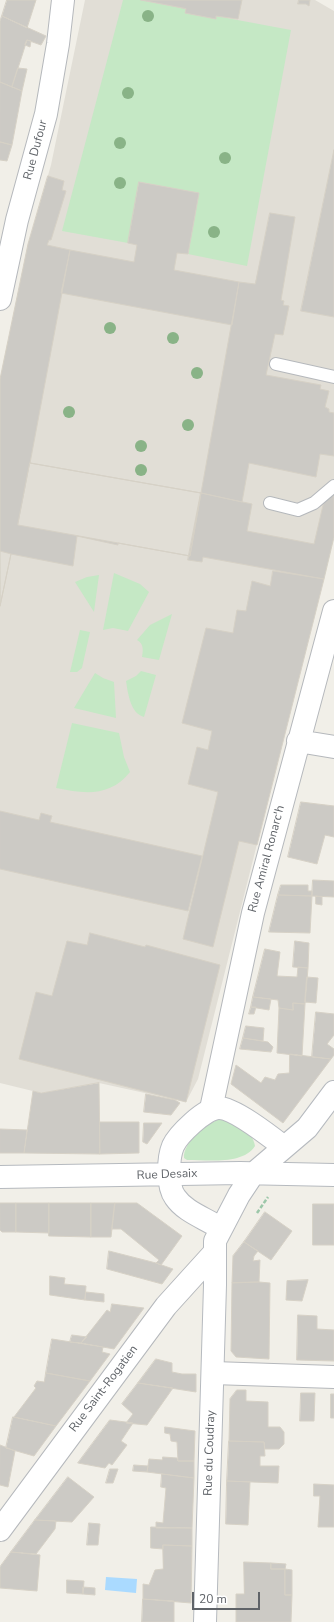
<!DOCTYPE html>
<html>
<head>
<meta charset="utf-8">
<style>
	body { margin:0 }
	#map { position:relative; width:334px; height:1622px; overflow:hidden; background:#f1efe8; font-family:"Nunito Sans",sans-serif }
	canvas { display:block }
	.scale { position:absolute; left:192px; top:1592px; width:68px; height:18px; box-sizing:border-box; border:2px solid #5f6368; border-top:0; padding-left:5px; font-size:12px; line-height:14px; white-space:nowrap; color:#5f6368; -webkit-text-stroke:3px #fff; paint-order:stroke }
</style>
</head>
<body>
<div id="map">
<canvas width="334" height="1622"></canvas>
<div class="scale">20 m</div>
</div>
<script>
const c = document.querySelector('canvas').getContext('2d');
c.lineJoin = 'round';
function paint(path, color) { c.fillStyle = color; c.fill(path, 'evenodd'); }
function trace(path, color, width, dash) { c.strokeStyle = color; c.lineWidth = width; c.lineCap = dash ? 'butt' : 'round'; c.setLineDash(dash || []); c.stroke(path); }
function drawText(font, color, halo, rows, align = 'center') {
  c.font = font + ' "Nunito Sans",sans-serif'; c.lineWidth = 3.5; c.setLineDash([]); c.textBaseline = 'middle'; c.strokeStyle = halo; c.fillStyle = color; for (const [text, x, y, turn = 0] of rows) {
    c.save(); c.translate(x, y); c.rotate((+turn || 0) * Math.PI / 180); c.textAlign = isNaN(turn) ? turn : align; if (halo) c.strokeText(text, 0, 0); c.fillText(text, 0, 0); c.restore();
  }
}
const education = new Path2D(`
	M85,0h230l19,11v526l-136,542 -12,23 -87,-19 -58,10 -41,-10v-704l28,-135 23,-79z`);
const green = new Path2D(`
	M123,0h18l45,9v4l30,6v-3l75,14 -44,236 -59,-12 11,-61 -59,-11 -12,61 -66,-12z
	M114,573l26,11 9,8 -21,39 -15,-3 -10,2z
	M99,575l-5,37 -19,-30 12,-5z
	M172,614l-13,46 -17,-3c1,-7 2,-13 -5,-17l13,-15z
	M80,630l10,2 -8,36 -5,4h-7z
	M141,671l15,4 -12,42c-14,-4 -16,-24 -18,-36l10,-5z
	M95,673l8,5 11,4 2,36 -42,-10z
	M72,723l47,10 5,24 6,15c-20,25 -45,22 -74,16z
	M220,1119c13,3 33,11 35,27 -12,19 -47,14 -68,14l-3,-2c-1,-16 22,-34 36,-39z`);
const water = new Path2D(`
	M106,1577l31,2 -1,14 -31,-3z`);
const building = new Path2D(`
	M7,0h29l-9,28 -25,-12z
	M141,0h101l-4,19 -22,-3v3l-31,-6 1,-4z
	M299,0h11l-1,6 -3,-2h-8z
	M2,16l44,20 -5,9 -14,-5 -15,47 -12,-5v-61z
	M27,40l4,1 -1,6 -5,-2z
	M18,68l9,1 -5,22 -10,-4z
	M0,82l22,9 -10,54 -12,-3z
	M0,142l12,3 -5,16 -7,-1z
	M334,150v167l-33,-6z
	M48,176l16,5 -2,9 4,1 -15,49h-2l-2,5 23,5 -40,213 171,30 -11,63 -72,-13v2l-41,-9 -4,30 -62,-12 -11,52v-227l28,-135z
	M139,182l60,11 -11,61 -11,-1 -3,17 65,12 -7,43 -171,-32 9,-43 64,12 3,-17 -9,-2z
	M270,213l25,4 -14,83 3,1 -1,4 6,1 -6,29 -8,-1 -9,41 55,10 -1,4 9,2 -4,16 4,2v3l5,1v43l-14,-2 -4,23 -67,-14 -7,39 -41,-9 38,-211 16,2z
	M30,463l171,30 -11,63 -172,-31z
	M201,493l51,11 -5,27 67,13 10,-43 10,-6v42l-10,42 -121,-22 -1,5 -14,-2z
	M0,551l11,3 -11,52z
	M273,571l51,8 -67,266 -18,-4 -26,106 -30,-8 35,-147 -30,-8 9,-37 11,3 4,-19 -30,-8 24,-95 27,5 4,-23 9,1 6,-30 18,5z
	M301,802l33,4v31l-9,-2 -8,29 -29,-7z
	M0,811l39,9 2,-7 11,3 -2,6 152,34 -14,55 -188,-42z
	M313,880l21,1v16l-22,-1z
	M281,885h27v6h4v5l-34,-1z
	M278,895l34,1 -2,37 -41,-1z
	M316,896l6,1v8l-6,-1z
	M90,933l55,14 1,-2 74,20 -34,137 -167,-43 17,-67 16,4 15,-55 20,4z
	M295,941l14,2 -1,25 -15,-1z
	M265,949l15,3 -3,24 20,1 1,-10 10,1 -3,36 -12,-1v7l-14,-2 -1,-8 -25,-3z
	M307,977l11,1 -2,25 -11,-1z
	M253,997l18,2 -2,11 -18,-3z
	M293,1003l12,1 -3,52 -25,-3 2,-45 14,2z
	M251,1007h5l-2,7h-5z
	M316,1012l18,2v21l-7,9 7,5v6l-3,4 -19,-2z
	M246,1026l18,2 -1,13 -20,-3z
	M243,1038l25,4 5,5 -2,5 -31,-3z
	M290,1054l41,5 -48,64 -52,-39 5,-19 25,18 4,-6 10,3 3,-6 11,-1z
	M99,1083l1,71 -76,-1 9,-62 8,2z
	M146,1094l29,6 5,3 -9,12 -27,-3z
	M100,1122h39v31l-39,1z
	M144,1123h18l-15,21 -4,-2z
	M0,1129l27,1 -3,23h-24z
	M0,1203h16v29h-14l-2,-2z
	M16,1203h33v30l-33,-1z
	M49,1203h42v34l-42,-1z
	M91,1203h24l-4,34h-20z
	M115,1203h22l45,33 -21,29 -5,-2 3,-3 -38,-31h-9z
	M313,1204h21v41h-21z
	M265,1212l27,19 -21,29 -27,-18z
	M244,1242l14,9 -4,5 -1,5 7,-1 -1,22 -27,1 1,-27z
	M109,1251l47,12 17,6 -11,15 -55,-15z
	M50,1276l15,2 -1,6 22,2 -1,14 -35,-5z
	M308,1280l-6,21 -16,-1 1,-19z
	M259,1282l11,1 -1,76 -33,-2 -5,-6 1,-68z
	M86,1292l18,2v8l-19,-2z
	M112,1304l32,4 -30,41 -33,-6 26,-33 3,2z
	M298,1315l19,1v13l17,1v31l-37,-1z
	M72,1335l15,2 -6,6 -11,-1z
	M52,1339l51,8 -1,5 8,2 -20,27 -44,-8z
	M156,1359l16,4v9l10,2h14v18l-58,-9z
	M46,1373l44,8 -34,45 -42,-9 22,-29 -2,-2 3,-5 7,1z
	M138,1383l35,5 -26,37 -21,-2 7,-9 -11,-10z
	M237,1390h9v11l22,1v25h12l4,5v12l-5,5h-14l-1,-7 -35,-1 1,-42z
	M301,1393h14l-1,28h-14z
	M331,1394h3v24h-3z
	M13,1417l43,9 -22,30 -28,-8z
	M110,1420l23,3 -12,18 6,4 -15,20 -3,-2 -4,5 -27,-5z
	M165,1427l30,4 -1,30h-16l-1,-19 -6,-1 -1,-7 -5,-1z
	M229,1441l35,1 1,14h-5v10h19l-1,17 -51,-2z
	M0,1445l15,6 -7,36 -8,-2z
	M163,1457l14,1 1,3h16v17l-47,-6 2,-13 13,1z
	M134,1465l14,1 -1,6 -14,-1z
	M110,1469h8l-5,14h-7z
	M162,1474l32,4 -2,50h-36v-6l7,1 3,-35 -5,-1z
	M68,1477l26,20 -22,25 -37,-2z
	M227,1481l23,1 -2,43 -22,-1z
	M314,1484l20,1v42h-16l2,-31h-6z
	M35,1520l21,1 -1,8 -19,25 -25,-2z
	M89,1523l11,1 -2,21h-11z
	M151,1527l41,1v18l-29,-1v4l-12,-1z
	M163,1545l29,1 -1,57 -48,-4v-15l6,1 6,-15 8,-1z
	M11,1552l29,3 -3,36 -37,-3v-21z
	M244,1562l27,1v6h14v26h7l-1,27h-55v-28h8z
	M271,1563l15,1 -1,5h-14z
	M285,1569l7,1v25h-7z
	M67,1580l17,1 -1,13 -16,-1z
	M83,1587l12,1v7l-12,-1z
	M143,1599l31,2v21h-32z`);
const path = new Path2D(`
	M257,1213l11,-16`);
const lane = new Path2D(`
	M276,364l58,13
	M270,503l28,7 16,-7 20,-17`);
const street = new Path2D(`
	M0,299l17,-79 29,-106 12,-70 5,-44
	M298,741l36,6
	M211,1109l42,-196 81,-302
	M213,1373l121,4
	M0,1530l166,-224 48,-53`);
const secondary = new Path2D(`
	M0,1177l240,-4 94,2
	M220,1228c-15,-10 -35,-16 -45,-31 -8,-11 -7,-39 -2,-51 5,-11 32,-38 46,-38 15,0 52,29 65,39
	M205,1622l10,-337v-44l24,-46 14,-21 54,-46 27,-36`);
const trees = [
	[148,16],
	[128,93],
	[120,143],
	[225,158],
	[120,183],
	[214,232],
	[110,328],
	[173,338],
	[197,373],
	[69,412],
	[188,425],
	[141,446],
	[141,470]
];
const streetNames = [
	["Rue Dufour",36,150,-75],
	["Rue Amiral Ronarc'h",267,859,-75],
	["Rue Desaix",167,1175,-2],
	["Rue Saint-Rogatien",104,1389,-53],
	["Rue du Coudray",210,1453,-88]
];
paint(education, '#e1ded6');
paint(green, '#c5e8c5');
paint(water, '#aadaff');
paint(building, '#cccac5');
trace(building, '#d6d1c6', 1);
trace(lane, '#b5b8bc', 14);
trace(street, '#b5b8bc', 24);
trace(secondary, '#b6babf', 24);
trace(path, '#9cc7a9', 2.5, [4, 2]);
trace(lane, '#fff', 12);
trace(street, '#fff', 22);
trace(secondary, '#fff', 22);
c.fillStyle = '#89b387';
for (const [x, y] of trees) { c.beginPath(); c.arc(x, y, 6, 0, 2 * Math.PI); c.fill(); }
drawText('12px', '#5f6368', '#fff', streetNames);
</script>
</body>
</html>
